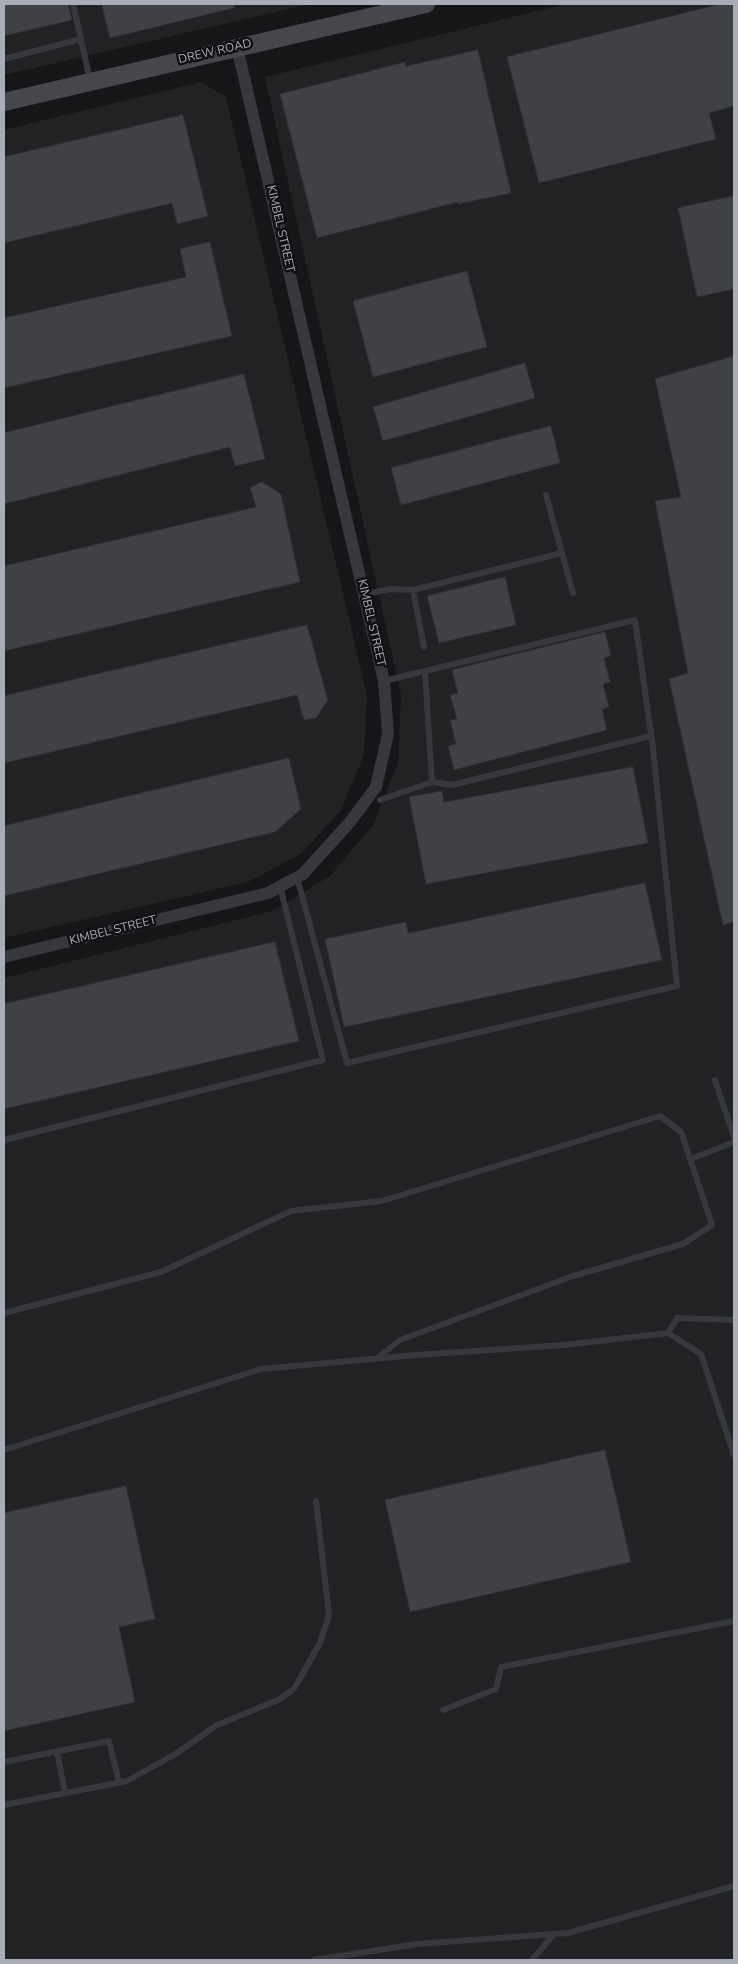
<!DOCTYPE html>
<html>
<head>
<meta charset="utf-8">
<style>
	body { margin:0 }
	#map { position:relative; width:738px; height:1964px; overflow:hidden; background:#161618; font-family:"Nunito Sans",sans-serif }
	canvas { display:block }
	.frame { position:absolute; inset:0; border:5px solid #a8adb8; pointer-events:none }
</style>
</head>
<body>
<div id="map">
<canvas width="738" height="1964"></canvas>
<div class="frame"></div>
</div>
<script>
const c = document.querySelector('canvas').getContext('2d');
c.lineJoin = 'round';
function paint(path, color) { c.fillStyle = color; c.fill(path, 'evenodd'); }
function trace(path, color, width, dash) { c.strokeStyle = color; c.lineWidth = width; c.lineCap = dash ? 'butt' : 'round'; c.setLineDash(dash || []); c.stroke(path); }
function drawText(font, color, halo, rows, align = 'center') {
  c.font = font + ' "Nunito Sans",sans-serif'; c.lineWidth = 5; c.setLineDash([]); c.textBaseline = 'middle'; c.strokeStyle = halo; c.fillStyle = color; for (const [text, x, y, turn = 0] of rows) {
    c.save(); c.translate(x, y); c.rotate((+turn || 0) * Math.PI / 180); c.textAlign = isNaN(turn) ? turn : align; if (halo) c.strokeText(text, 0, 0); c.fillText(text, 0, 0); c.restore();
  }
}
const built = new Path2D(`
	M4,4h306l-306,71z
	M566,4h168v1956h-730v-982l268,-67 58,-35 43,-51 25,-62 3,-68 -136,-618z
	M201,82l25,15 141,598 -3,60 -23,55 -40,44 -53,28 -244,56v-808z`);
const building = new Path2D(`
	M4,4h64l4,16 -68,16z
	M102,4h132v4l-124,30z
	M721,4h13v102l-25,7 7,26 -177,44 -32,-126z
	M478,50l33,143 -53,11v-2l-141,36 -37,-144 125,-32 1,4z
	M183,115l25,101 -31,8 -5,-21 -168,40v-86z
	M734,196v93l-37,8 -19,-89z
	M210,242l22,94 -228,52v-70l182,-41 -6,-28z
	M467,271l20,76 -114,30 -20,-76z
	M734,356v566l-11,3 -54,-246 19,-6 -33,-172 26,-4 -26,-118z
	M525,363l10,35 -152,43 -10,-34z
	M244,374l21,85 -30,7 -5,-19 -226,57v-71z
	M551,426l9,37 -159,42 -10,-37z
	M262,482l19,12 19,88 -296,69v-85l252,-59 -6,-19z
	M505,577l11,48 -77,18 -12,-47z
	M307,625l21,75 -12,18 -12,2 -7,-25 -293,68v-67z
	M605,632l6,24 -7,2 6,24 -7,2 6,23 -7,2 5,21 -153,40 -6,-24 8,-2 -6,-24 7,-1 -7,-24 8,-2 -6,-23z
	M289,758l12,51 -26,23 -271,64v-70z
	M633,767l15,76 -222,41 -17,-87 33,-6 2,11z
	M645,883l17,77 -318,67 -19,-88 81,-17 2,11z
	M275,942l24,99 -295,68v-105z
	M605,1450l26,112 -221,50 -25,-112z
	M126,1486l29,133 -36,8 16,75 -131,29v-218z`);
const lane = new Path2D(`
	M73,4l17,76
	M4,59l77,-20
	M546,495l27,98
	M413,590l11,57
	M365,594l26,-5 22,1 149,-37
	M425,672l7,110 20,3 199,-49
	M380,800l52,-18
	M297,877l50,186 330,-77 -24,-238 -18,-128 -251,61
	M715,1080l19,57
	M4,1140l319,-80 -43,-174
	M691,1159l43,-17
	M4,1313l157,-41 130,-61 91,-10 278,-85 21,16 31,93 -29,19 -110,32 -173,64 -24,19
	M668,1333l9,-15 57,2
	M4,1450l257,-81 155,-14 148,-10 104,-12 33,21 33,101
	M443,1710l53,-21 5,-22 233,-46
	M57,1751l8,42
	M4,1762l105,-21 10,41
	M4,1805l123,-24 50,-28 40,-28 61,-25 16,-11 26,-46 9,-28 -13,-114
	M314,1960l103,-16 151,-11 166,-47
	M532,1960l22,-26`);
const street = new Path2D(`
	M4,957l264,-64 35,-19 47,-52 26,-35 12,-53 -4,-53 -147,-634`);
const secondary = new Path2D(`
	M4,102l422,-98`);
const streetNames = [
	["DREW ROAD",215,52,-13],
	["KIMBEL STREET",280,229,77],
	["KIMBEL STREET",371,623,77],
	["KIMBEL STREET",113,931,-14]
];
paint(built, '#222225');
paint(building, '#404145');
trace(building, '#303034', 1);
trace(lane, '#37383d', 6);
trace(street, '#37383d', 12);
trace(secondary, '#45474d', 18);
drawText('12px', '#a8adb8', '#111113', streetNames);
</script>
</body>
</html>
